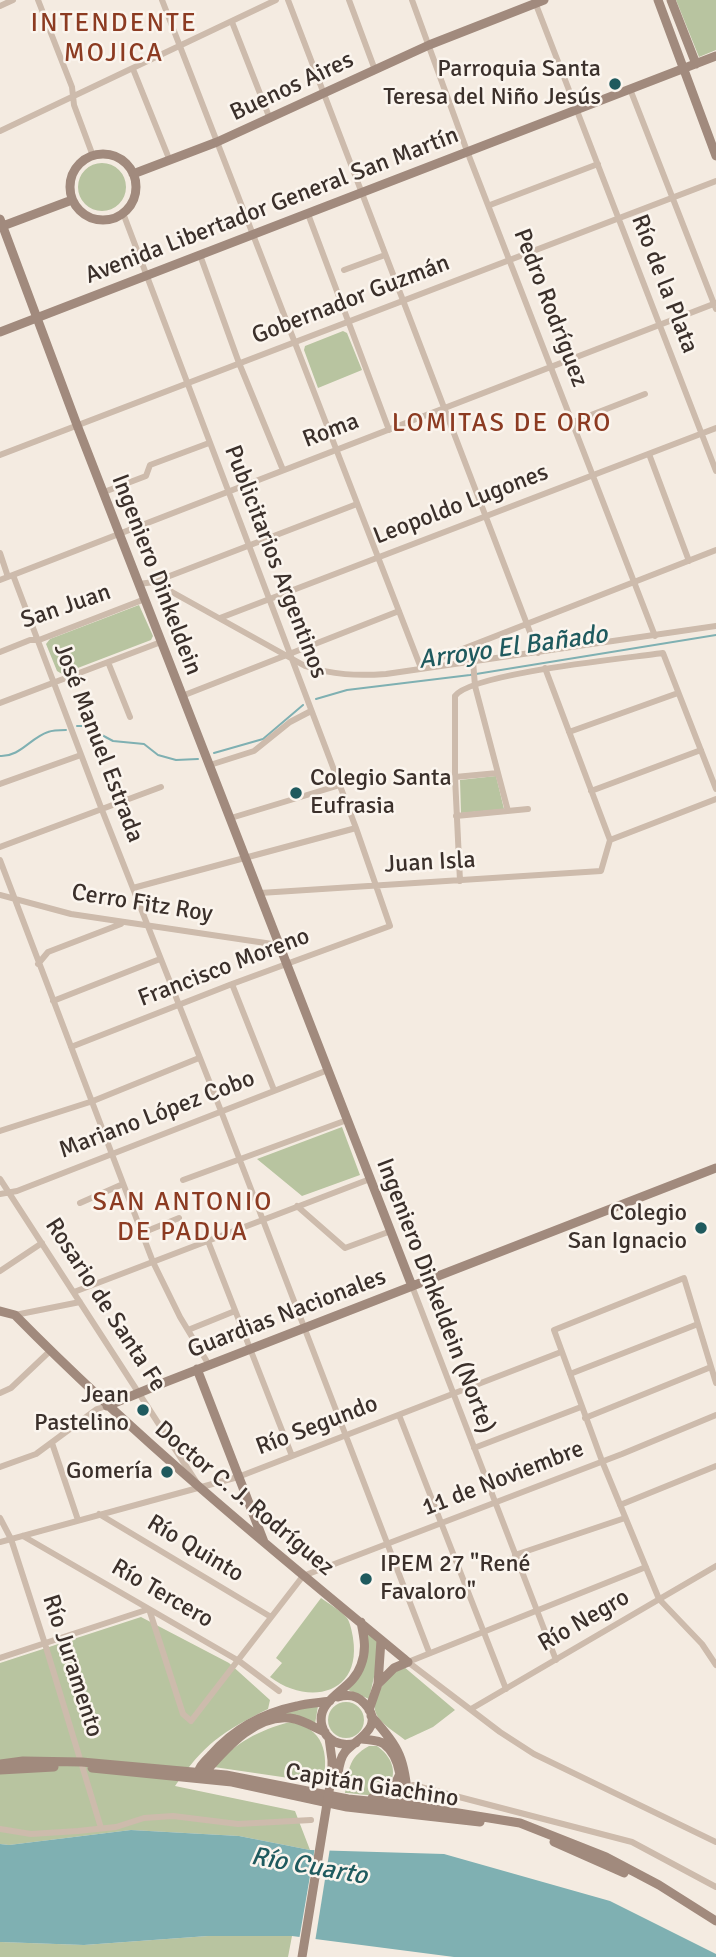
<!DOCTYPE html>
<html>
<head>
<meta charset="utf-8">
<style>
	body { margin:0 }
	canvas { display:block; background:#f4ebe1 }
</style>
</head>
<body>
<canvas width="716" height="1957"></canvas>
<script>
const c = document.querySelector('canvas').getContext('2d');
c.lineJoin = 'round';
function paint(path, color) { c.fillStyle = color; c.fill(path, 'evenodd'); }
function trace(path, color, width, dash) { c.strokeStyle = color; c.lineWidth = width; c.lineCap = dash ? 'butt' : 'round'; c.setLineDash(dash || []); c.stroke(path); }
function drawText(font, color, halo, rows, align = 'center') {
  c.font = font + ' Signika,sans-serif'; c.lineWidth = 5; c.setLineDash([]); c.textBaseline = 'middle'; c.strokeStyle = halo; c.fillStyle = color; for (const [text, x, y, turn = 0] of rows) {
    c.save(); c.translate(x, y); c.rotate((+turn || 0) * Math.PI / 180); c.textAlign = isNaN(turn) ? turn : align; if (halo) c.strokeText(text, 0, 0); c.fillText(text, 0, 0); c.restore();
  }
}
const green = new Path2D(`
	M676,0h40v50l-17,7z
	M78 187a24 24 0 1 1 48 0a24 24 0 1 1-48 0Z
	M343,331l4,2 15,37 -44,18 -14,-38 1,-4z
	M139,605l14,31 -2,4 -89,34 -5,-3 -11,-27 4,-5z
	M496,776l8,33 -43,4 -1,-33z
	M342,1127l18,48 -58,21 -45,-37z
	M321,1598c8,6 19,12 26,20 3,4 5,14 6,20 9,57 -45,68 -83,39l12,-14 -6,-5z
	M141,1617l88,46 41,37 -2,9c-45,22 -64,35 -93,77l120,25 15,39 -71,-14 -108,-6 -122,15 -9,-1v-181z
	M366,1631l12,10 -2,27 -7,31 -21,-9 9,-10z
	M403,1666l52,44 -22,17 -28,13c-7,-6 -16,-11 -23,-18 -20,-20 5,-44 21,-56z
	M328 1720a18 18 0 1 1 36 0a18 18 0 1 1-36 0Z
	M318,1706l-3,18c-13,-7 -22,-10 -38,-9l6,-4z
	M290,1722c34,6 39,31 33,61l-109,-16c21,-24 45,-37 76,-45z
	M369,1746h8c14,10 21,25 12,40 -3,4 -4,6 -9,8 -10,3 -25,-1 -35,-1 4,-22 2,-35 24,-47z
	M208,1936h84l-4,21h-288v-15l84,3z`);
const water = new Path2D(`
	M131,1830l108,6 71,14 134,4 166,47 106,53v3h-262l-162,-21h-84l-124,9 -84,-3v-98l9,1z`);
const pier = new Path2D(`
	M315,1847l15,1 -15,94 -16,-2z`);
const stream = new Path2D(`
	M316,699l31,-9 123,-15 246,-40
	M77,726h8l28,15 31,3 14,11 18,5 22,-1
	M214,753l49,-14 40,-34
	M0,756c20,1 30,-18 48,-24 5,-2 12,-2 18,-2`);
const minor = new Path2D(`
	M38,0l34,87 2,18 19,51
	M162,0l259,668
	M288,0l250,653
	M349,0l26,70
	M412,0l55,151 188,485
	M535,2l181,469
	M0,6l13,-6
	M232,22l38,97
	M133,69l37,92
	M630,89l86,220
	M0,131l276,-131
	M490,205l108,-41
	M308,214l81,216
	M200,255l39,108 44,107
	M344,270l41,-15
	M573,422l72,-28
	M649,454l40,107
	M0,455l716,-274
	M104,492l42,-16 4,-11 59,-22
	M0,553l8,24
	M13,575l89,235 119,301 208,541
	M0,580l716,-277
	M154,582l151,84c28,9 52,10 81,8l330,-48
	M139,584l15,-2 203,-78
	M220,618l496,-190
	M0,652l30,-12h9l106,-41
	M473,661l2,25 33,125
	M108,662l22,55
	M427,667l10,-8 279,-109
	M182,696l217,-85
	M0,703l161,-61
	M569,732l109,-39
	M210,765l44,-14 36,-29 21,-11
	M455,777l43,-4
	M0,784l81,-29
	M591,791l110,-41
	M456,816l72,-7
	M231,818l109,-33
	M610,840l106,-41
	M0,847l161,-60
	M0,860l153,402 27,55 29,48
	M460,881l-5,-104v-81c16,-23 174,-38 208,-43l53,136
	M133,888l223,-60
	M260,893l341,-22 9,-31 -65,-172
	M0,895l71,19 208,31
	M38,964l10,-12 73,-28
	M232,984l42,106
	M53,1001l107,-42
	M71,1047l161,-63 158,-58 -34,-98 -233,-615
	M0,1131l93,-30 106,-43
	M0,1179l197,304
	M183,1180l164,-60
	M0,1194l17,-3 311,-121
	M80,1203l43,-19
	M297,1206l48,42 46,-17
	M142,1233l37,-15
	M208,1241l84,215
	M0,1271l42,-28
	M412,1286l144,374
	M74,1292l296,-113
	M15,1315l65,-13
	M188,1330l47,-19
	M570,1374l128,-50
	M716,1383l-32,-105 -130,52 48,131 57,138 43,45 14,21
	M0,1393l11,-5 39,-37
	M399,1415l107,274
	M585,1418l126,-51
	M52,1443l26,77
	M474,1448l107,-41
	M0,1467l36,-13 61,-45 10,-3
	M620,1505l96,-39
	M99,1514l172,103
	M0,1518l11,21 34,105 56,184
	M23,1536l216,125 40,30
	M0,1542l238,-65 323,-125
	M515,1555l110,-37
	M646,1567l-238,95 92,70 34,22 182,88
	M149,1609l34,105 8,7 112,-145 319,-122 94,-39
	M0,1658l149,-49
	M471,1709l245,-143
	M413,1785l219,57 84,45
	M0,1829l31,5 47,-3 38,-4 28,-9 29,-2 65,8 73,-4`);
const secondary = new Path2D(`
	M658,0l58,156
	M671,0l25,64
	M70 187a33 33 0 1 1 66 0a33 33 0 1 1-66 0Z
	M133,174l84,-32 212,-97 115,-45
	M0,219l77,206 335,861
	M0,227l72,-27
	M0,332l716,-276
	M0,1311l15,4c123,125 257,235 393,347
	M197,1369l67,173
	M107,1406l56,-23 553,-215
	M379,1683l15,-15 14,-6
	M369,1710l9,-26 3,-44
	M371,1716c32,36 32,41 38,89l-1,3
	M329,1738l3,22v13
	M362,1739c7,1 17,1 22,5 17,13 19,42 16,61l3,4
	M356,1743c-7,2 -14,2 -21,-1 -14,-7 -18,-25 -9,-37 11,-15 28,-20 35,-40 6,-15 3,-28 0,-43
	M0,1764l23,-3 59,1 144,13 122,24 61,6 111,18 86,34 53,28 57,36
	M92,1768l140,14 115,25 133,15
	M0,1770l54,-3
	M338,1774c1,-8 2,-16 7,-22 11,-13 42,-25 19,-49 -7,-8 -16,-9 -26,-6
	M202,1776c21,-24 55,-66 93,-57 10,2 20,9 30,13
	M198,1778c-1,-10 6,-16 13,-23 23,-26 52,-42 86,-49 11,-3 22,-3 33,-5
	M372,1798c15,1 22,-11 28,-24
	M554,1842l70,31`);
const secondaryBridge = new Path2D(`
	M302,1957l30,-184`);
const markers = [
	[615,84,7,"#1f5a5e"],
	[296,793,7,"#1f5a5e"],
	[701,1228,7,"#1f5a5e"],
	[143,1410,7,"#1f5a5e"],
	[167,1472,7,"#1f5a5e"],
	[366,1579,7,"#1f5a5e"]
];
const poiNames = [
	["Parroquia Santa",601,70],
	["Teresa del Niño Jesús",601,98],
	["Colegio Santa",310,779,"left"],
	["Eufrasia",310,807,"left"],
	["Colegio",687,1214],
	["San Ignacio",687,1242],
	["Jean",129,1396],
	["Pastelino",129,1424],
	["Gomería",153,1472],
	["IPEM 27 \"René",380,1565,"left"],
	["Favaloro\"",380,1593,"left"]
];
const streetNames = [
	["Buenos Aires",292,87,-25],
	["Avenida Libertador General San Martín",272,206,-21],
	["Río de la Plata",664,284,69],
	["Gobernador Guzmán",351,300,-21],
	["Pedro Rodríguez",550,308,69],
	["Roma",331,431,-21],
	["Leopoldo Lugones",461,505,-21],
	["Publicitarios Argentinos",275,562,69],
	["Ingeniero Dinkeldein",156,575,69],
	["San Juan",66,607,-19],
	["José Manuel Estrada",98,743,69],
	["Juan Isla",430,863,-3],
	["Cerro Fitz Roy",142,904,9],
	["Francisco Moreno",224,968,-21],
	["Mariano López Cobo",157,1115,-21],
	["Ingeniero Dinkeldein (Norte)",435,1296,69],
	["Rosario de Santa Fe",105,1305,57],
	["Guardias Nacionales",287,1314,-21],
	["Río Segundo",317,1426,-21],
	["11 de Noviembre",503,1479,-21],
	["Doctor C. J. Rodríguez",244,1499,40],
	["Río Quinto",195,1549,31],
	["Río Tercero",162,1594,30],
	["Río Negro",584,1621,-30],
	["Río Juramento",72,1666,72],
	["Capitán Giachino",372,1786,9]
];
const neighbourhoodNames = [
	["INTENDENTE",114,24],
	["MOJICA",114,54],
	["LOMITAS DE ORO",502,424],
	["SAN ANTONIO",183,1203],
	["DE PADUA",183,1233]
];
const waterNames = [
	["Arroyo El Bañado",513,648,-8],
	["Río Cuarto",309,1867,10]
];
paint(green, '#b8c4a0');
paint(water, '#7fb0b2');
paint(pier, '#f4ebe1');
trace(stream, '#7fb0b2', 2);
trace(minor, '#cdbbac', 6);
trace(secondary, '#a18a7d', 9);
trace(secondaryBridge, '#a18a7d', 9);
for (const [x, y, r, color] of markers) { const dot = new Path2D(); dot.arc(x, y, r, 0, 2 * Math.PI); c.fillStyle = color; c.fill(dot); trace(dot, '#fbf5ee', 2.5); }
drawText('24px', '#3b302b', '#fbf5ee', poiNames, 'right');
drawText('24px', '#3b302b', '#fbf5ee', streetNames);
c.letterSpacing = '2px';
drawText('26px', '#8c3b22', '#fbf5ee', neighbourhoodNames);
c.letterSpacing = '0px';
drawText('italic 26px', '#1f5a5e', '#fbf5ee', waterNames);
</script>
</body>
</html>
